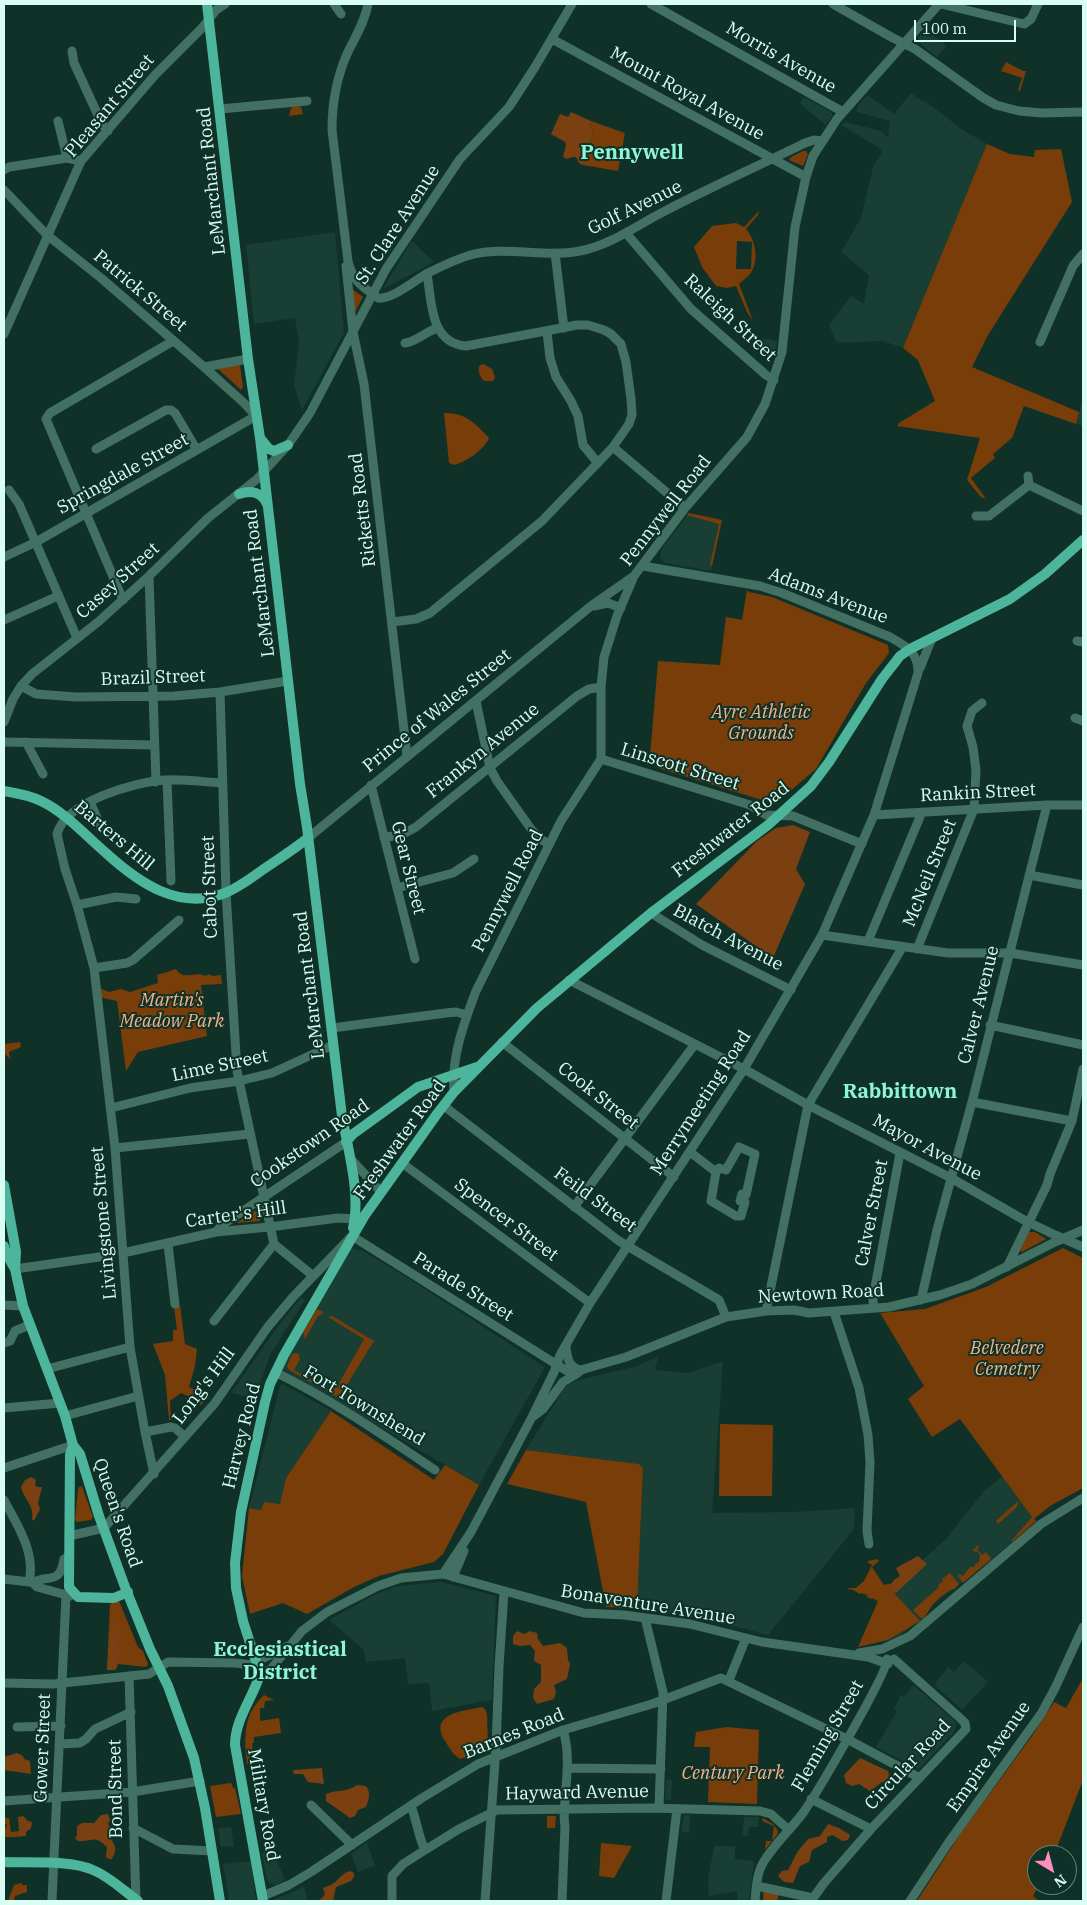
<!DOCTYPE html>
<html>
<head>
<meta charset="utf-8">
<style>
	body { margin:0 }
	#map { position:relative; width:1087px; height:1905px; overflow:hidden; background:#103128; font-family:"IBM Plex Serif",serif }
	canvas { display:block }
	.frame { position:absolute; inset:0; border:5px solid #d9fef3; pointer-events:none }
	.north { position:absolute; left:1027px; top:1845px; width:50px; height:50px; box-sizing:border-box; background:#103128; border:1px solid #608379; border-radius:50%; rotate:143deg; font-size:14px; font-weight:700; line-height:20px; text-align:center; color:#d9fef3 }
	.north::after { content:''; display:block; margin:auto; width:18px; height:22px; background:#fe8ebd; clip-path:polygon(50% 0,100% 100%,50% 72%,0 100%) }
	.scale { position:absolute; left:914px; top:20px; width:102px; height:22px; box-sizing:border-box; border:2px solid #d9fef3; border-top:0; padding-left:6px; font-size:15px; line-height:18px; white-space:nowrap; color:#d9fef3; -webkit-text-stroke:4px #103128; paint-order:stroke }
</style>
</head>
<body>
<div id="map">
<canvas width="1087" height="1905"></canvas>
<div class="frame"></div>
<div class="north">N</div>
<div class="scale">100 m</div>
</div>
<script>
const c = document.querySelector('canvas').getContext('2d');
c.lineJoin = 'round';
function paint(path, color) { c.fillStyle = color; c.fill(path, 'evenodd'); }
function trace(path, color, width, dash) { c.strokeStyle = color; c.lineWidth = width; c.lineCap = dash ? 'butt' : 'round'; c.setLineDash(dash || []); c.stroke(path); }
function drawText(font, color, halo, rows, align = 'center') {
  c.font = font + ' "IBM Plex Serif",serif'; c.lineWidth = 4; c.setLineDash([]); c.textBaseline = 'middle'; c.strokeStyle = halo; c.fillStyle = color; for (const [text, x, y, turn = 0] of rows) {
    c.save(); c.translate(x, y); c.rotate((+turn || 0) * Math.PI / 180); c.textAlign = isNaN(turn) ? turn : align; if (halo) c.strokeText(text, 0, 0); c.fillText(text, 0, 0); c.restore();
  }
}
const built = new Path2D(`
	M925,29l22,17 -10,11 -18,-14 -1,-6z
	M911,93l12,9 2,-1 35,27 27,16 -84,204 -20,-7 -46,2 -8,-18 22,-29 13,8 5,-29 -28,-23 20,-34 12,-51 10,-17 -42,-25 5,-3 31,8 6,2 5,6 2,-17 -33,-9v-5l10,-12 27,19z
	M804,97l27,15 2,3 -6,8 -2,2 -25,-22z
	M335,232l9,101 -42,77 -8,-25 5,-43 -4,-24 -41,6 -8,-79z
	M412,241l22,21 -49,26 -1,-1z
	M761,338l16,3 -3,14 -21,-5z
	M1083,398v28l-7,-2z
	M689,513l33,7 -11,51 -46,-8 -5,-5 1,-8z
	M351,1248l10,2 47,28 137,89 -66,118 -197,-116z
	M301,1297l4,3 -35,55 -15,43 -24,-5 48,-68z
	M658,1357l-3,13 33,3 35,-12 -11,152 84,-1 59,-4 -1,21 -86,106 -53,-14 -78,-13 6,-140 -4,-4 -113,-14 39,-63 10,-6 62,-15z
	M283,1384l48,27 -45,67 -6,26 -19,6 -12,-2 31,-122z
	M1003,1476l33,45 -45,39 -60,46 -6,11 -25,18 -14,6v-49l59,-52 39,-49z
	M441,1582l55,14 -4,104 -60,11 -3,-28 -21,1 -3,-26 -39,4 -2,-12 -35,-30 43,-24 25,-10z
	M964,1661l24,21 -26,28 -28,-25 14,-18 6,5z
	M913,1685l41,35 3,5 -4,8 -34,36 -43,-22 21,-36 -3,-3 7,-13 3,2z
	M666,1780h6l-1,21 -6,-2z
	M684,1815h6l-1,18 -8,-1z
	M744,1817h15l-1,10h-9l-1,9h-6z
	M231,1827l3,19 -13,1 -3,-19z
	M367,1842l8,24 -17,6 -7,-18z
	M714,1846h21v13l19,2 -5,40h-12v-10l-28,5 -1,-16z
	M273,1851l12,29 -9,5 -7,-2 -2,-3 -5,-27z
	M251,1861l5,40h-27l-6,-37z
	M304,1886l4,15h-37l26,-11z`);
const green = new Path2D(`
	M1006,62l17,9h3l-6,20 -2,-1 4,-12 -21,-7z
	M296,106l5,1 2,7 -14,2 2,-8z
	M591,121l34,12 -7,38 -35,-6 3,-10v-6l3,-1 4,-15 -3,-7z
	M987,144l23,10 24,3 1,-7 26,-1 11,53 -84,133 -16,32 107,45 -3,12 -52,-18 -12,32 -19,16 2,4 -24,20 15,21 -5,-2 -14,-17 13,-42 -83,-12 2,-3 36,-22 -17,-41 -15,-12z
	M803,151h3l2,3 -5,12 -14,-6 2,-3z
	M759,211l-1,4 -12,14c10,12 13,31 5,44 -3,4 -8,7 -12,11l14,37 -6,-9 -11,-26 -9,2 -11,-2 -14,-19 -8,-20 18,-21 24,-3 8,4zM737,241l15,1 -1,27h-15z
	M352,289l11,8 -9,17z
	M483,364l9,5 3,8 -2,4h-9c-4,-5 -6,-9 -5,-15z
	M240,365l3,22 -2,3 -25,-23z
	M444,413c21,-1 32,11 45,25 -5,12 -23,24 -35,27l-5,-2z
	M689,513l33,7 -10,46 -2,-1 9,-41 -32,-9z
	M747,590l2,2 23,5 116,48 1,8 -23,30 -50,86 -41,35 -117,-36 -8,-11 8,-96 62,4 6,-48 16,3z
	M176,969c9,13 17,1 30,7l3,-2 4,2 8,-1 1,9 -21,1 6,51 -69,16 -12,19 -9,-70 -18,-4 -2,-10 12,5 12,-3 9,3 28,-9 -1,-8z
	M20,1042l1,5 -12,5 1,7 -6,-6v-9z
	M257,1210l3,3v8l-24,2z
	M1029,1232h6l11,7 -24,13 -2,-2z
	M1063,1248l20,10v230l-33,18 -16,13 2,2 -24,21v-2l20,-23 -72,-98 -28,18 -24,-38 16,-13 -44,-73 45,-4 61,-22z
	M180,1305l5,39 12,5 -2,17 -6,21 20,9 -8,9 -11,-8 -9,-4 -11,8 1,19h-2l-4,-45 -12,-31 20,-3v-11h4l-3,-24z
	M317,1309l6,3 -1,2 -4,2 -13,23 -2,-6z
	M332,1316l42,25 -31,50 5,3 -7,5 -52,-29 -2,-4 5,-12 6,-1 2,6 -6,11 35,20 8,-3 27,-48 -36,-22z
	M331,1411l103,69 11,-15 34,20 -36,69 -9,8 -55,14 -25,11 -47,27 -24,-11 -33,11 -8,-38 7,-68 12,2 3,-8 16,2 6,-26z
	M720,1424l53,1 -1,71h-53z
	M526,1450l113,14 4,4 -6,140 -31,-1 -20,-105 -79,-18z
	M82,1486l11,31 -2,3 -14,2 -2,-2 3,-30 1,-3z
	M1018,1501l-1,6 -19,17 -2,-3z
	M978,1545l1,2 -2,2 5,6 4,-3 5,7 -28,24 -5,-7 2,-2 3,2 7,-9h4l2,-4 1,1 2,-2 1,-7 -2,-3 -6,-1z
	M878,1559l1,2 -7,6 12,18 8,-2 -2,3 4,7 26,28 -32,19 -30,7 20,-46 -6,-3 -1,1 -4,-2v-2l-6,-2 -1,1 -9,-5 -3,1 1,-2h7l8,-7 8,-16 -4,-2v-2z
	M950,1573l9,11 -4,5c-8,1 -19,11 -23,17 -4,5 -5,9 -10,13l-9,-9 26,-23 -1,-2 5,-4 -1,-2z
	M119,1601l19,46 5,4 5,13 -2,3 -28,-3 -3,6h-8l3,-66z
	M1083,1678v102l-29,75h-17v30h2l-6,11 6,5h-122l44,-68 71,-97 22,-34 12,6z
	M264,1695l10,5 -9,1 -1,7h-4v13l19,-3 2,15 -27,4v6h-2l2,20 -7,1c-3,-29 -4,-49 17,-69z
	M482,1707l3,2 2,6 1,30 -6,7 -22,7c-7,-4 -11,-12 -15,-18 -17,-28 19,-30 37,-34z
	M727,1727l32,3 -2,74 -49,-2 2,-55h-16l2,-15z
	M231,1783l2,5h2l6,26 -25,3 -6,-31z
	M547,1816h9l-1,12h-8z
	M4,1818h5l2,14 8,-1 -4,6h-10l-1,3v-8l3,-8 -3,1z
	M763,1818l10,6 5,7 -1,4 -12,15 1,-9h6l2,-15 -12,-5z
	M601,1843l31,3 -18,32 -15,-2z
	M22,1883v2h5v7l-12,4 -1,5h-6l6,-16z`);
const forest = new Path2D(`
	M571,112l20,9 -1,5 3,7 -4,15 -3,1v6l-3,10 -4,-2 -3,-6h-4l-5,2 -4,-2 3,-12 -1,-3 -14,-8 9,-20 8,3z
	M793,825l17,7 -14,37 9,15 -32,74 -77,-54 61,-63 19,-13z
	M31,1477l5,3 -1,5 2,2h5l-4,16 2,6 -6,12 -2,-2c3,-13 -9,-21 -11,-32l4,-7z
	M918,1556l9,8 -30,28 -3,1 -4,-7 4,-6 6,-4 -4,-8z
	M111,1619l8,6 4,20 -5,-3 -1,7 5,-2 -5,20 -2,3h-8z
	M517,1631l7,3 6,-3 7,2 1,6 5,7 17,-3 7,5 1,12 2,4 -3,15 -13,6 2,7 -2,7 -17,5 -4,-6 1,-9 7,-7v-17l-7,-4 1,-10 -5,-6 -11,1 -6,-2v-8z
	M17,1753l6,3 1,3 6,2 1,13 -27,-4v-13z
	M860,1758l28,13 1,4 -3,7h-4l-12,9 -11,-7 -7,2 -6,-3 -2,-8z
	M322,1768l2,16 -16,-2 -5,-8h-9l-1,-4z
	M357,1785l9,1c5,6 3,14 0,21l-8,3 -3,6 -5,2 -24,-17v-7c12,-5 20,-1 31,-9z
	M108,1814l2,6 -2,4 3,5 -2,5c4,10 10,13 3,25h-3l-3,-2 1,-10c-14,-13 -12,-5 -29,-6l-3,-3 2,-3v-9l5,-3h12l7,-8z
	M23,1816l5,5 4,1 -1,6 -5,4v4l-11,1 4,-6 -1,-14z
	M828,1824l11,4 11,7 -2,5 -6,1 -9,-6 -6,2v5l-15,8 -3,12 -9,4 -7,17 -9,-1 -6,-6 4,-5 6,-1 10,-19 10,-12 12,-3z
	M350,1871l4,2v4l-3,4 -15,6 -3,14h-17l5,-2 4,-5 -2,-6c4,-2 9,-3 12,-6 6,-5 8,-9 15,-11z
	M764,1889l15,4 -2,8h-14z`);
const minor = new Path2D(`
	M334,4l7,10
	M368,4c-3,18 -13,33 -21,50 -11,25 -15,49 -15,76l16,131c5,21 14,25 30,37 14,2 37,-18 50,-25 14,-7 30,-15 46,-19 34,-8 71,4 106,-3 31,-6 57,-26 85,-40 46,-24 93,-45 140,-68l9,-3 7,1
	M651,4l192,108
	M833,4l60,34 22,11 67,48 14,8 23,6 23,2 41,-1
	M941,4l83,20 7,-5 7,-15
	M552,39l254,138
	M72,51l2,12 28,61 6,7
	M220,109l87,-8
	M58,121l9,37
	M4,170l5,-3 58,-9 14,3
	M4,190l43,45 54,43 103,89 40,36 12,13 -220,126 -32,15
	M626,233l65,76 75,66 8,5
	M555,253l9,75
	M346,266l7,66 11,52 43,372
	M547,332l3,26 6,19 15,24 7,15 5,29 15,18
	M4,334l77,-173 74,-86 47,-47 14,-18 9,-6
	M1040,342l33,-76 10,-12
	M405,343c10,-1 21,-11 32,-15
	M204,367l44,-8
	M613,447l72,61
	M96,449l70,-39h5l4,3 22,37
	M1028,476l1,9 54,26
	M9,490l10,14 58,134
	M976,516h13l40,-31
	M149,576l7,206
	M123,600l-77,-181 4,-6 123,-72
	M594,606l14,-3 13,5
	M4,620l54,-24
	M392,622l24,-3 14,-6 112,-92 71,-74 16,-23 3,-9 -1,-16 -5,-37 -5,-18 -10,-10 -7,-4 -16,-5h-11l-111,21c-36,-3 -34,-43 -39,-72
	M1077,641l6,1
	M920,668l12,-30
	M21,686l15,8 40,3 98,-1 46,-4 68,-11
	M220,692l6,200 11,179 37,173 38,31
	M476,701l14,67 7,13 34,48 9,10 9,5
	M1075,718l8,3
	M4,722l9,-23 8,-13 11,-12 66,-52 51,-46 59,-58 49,-39 31,-34 22,-32 76,-144 74,-110 49,-52 26,-40 37,-63
	M4,742l150,3
	M26,742l17,32
	M601,759l149,46 16,10 27,1 69,28
	M167,780l4,101
	M371,785l44,174
	M90,802l12,27
	M874,815l173,-10h36
	M308,838l283,-232 43,-30
	M384,838l21,-5 11,-6 161,-131 12,-7 12,-2
	M1029,875l54,10
	M397,888l56,-15 21,-14
	M77,905l39,-8 20,2
	M651,913l51,32 89,45
	M822,935l126,18h62l73,12
	M868,941l54,-129
	M917,949l57,-140 2,-39 -3,-23 -6,-21 5,-15 10,-8
	M94,968l33,-5 6,-3 46,-40
	M569,980l175,89 64,36 143,73 73,42 31,15 28,12
	M990,1025l93,20
	M332,1028l114,-15 10,-1 11,3
	M502,1042l172,135
	M454,1092c-3,-35 10,-69 22,-101l85,-170 40,-62v-72l3,-30 13,-41 17,-40 51,-68 62,-71 18,-33 17,-52 13,-125 11,-50 7,-21 24,-37 102,-115
	M972,1102l100,19
	M444,1106l175,135 100,59 7,17
	M111,1108l79,-20 49,-7 33,-8 61,-28
	M739,1147l16,7 -9,41 -4,-1 -2,7 5,1 -4,14h-5l-25,-15 5,-29 3,-4 7,2z
	M115,1148l135,-14
	M690,1152l26,20
	M350,1158l31,34
	M402,1163l188,140
	M574,1207l121,-163
	M216,1232l6,-7 124,-83
	M168,1244l7,60
	M123,1253l93,-21 53,-5 69,-9 17,1
	M1007,1267l40,-82 3,-11 22,-53 11,-52
	M15,1269l91,-13
	M921,1300l16,-70 35,-128 75,-297
	M4,1305l19,1
	M873,1308v-10l27,-145
	M766,1311l42,-206 94,-157
	M834,1312l25,76 9,47 2,27 -3,69 2,13
	M214,1321l60,-77
	M4,1343l6,-2 5,-10 14,-6
	M566,1346c1,12 3,23 16,24
	M47,1369l83,-22
	M275,1372c57,28 108,63 160,98
	M4,1408l56,-5
	M65,1416l73,-20
	M534,1416l9,-7 20,-27 15,-9
	M145,1432l26,-5 4,1 10,9
	M4,1468l69,-23
	M154,1474l-9,-42 -15,-85 -15,-199 -21,-180 -17,-63 -12,-36 -8,-35c9,-33 78,-52 108,-54 19,-1 39,2 57,3
	M4,1500c13,25 32,52 25,82
	M69,1536l35,-8 111,-125 52,-75 26,-31 59,-61 215,135 7,1 52,-15 100,-40 40,-6 28,-1 15,3 80,-6 51,-12 32,-11 83,-42 28,-12
	M443,1574l28,-42 61,-115 22,-45 6,-17 30,-52 154,-234 78,-134 52,-120 44,-142c1,-20 -12,-27 -28,-36l-108,-44 -22,-7 -117,-20
	M453,1577l11,-26
	M4,1579l25,3 4,1 4,4 33,9
	M33,1583c13,-10 27,4 31,-24l5,-3
	M645,1618l18,74 -4,116
	M859,1653l23,-4 28,-13 131,-112 42,-26
	M260,1674l11,-5 31,-38 25,-19 51,-26 23,-8 42,-4 141,39 40,2 66,9 72,18 106,15 20,7
	M129,1676l7,225
	M729,1680l17,-42
	M4,1683l49,1 96,-10 19,-12 67,1 18,2 5,-4 30,-15
	M17,1727l44,-1
	M60,1744l20,-1 6,-4 9,-10 36,-17
	M567,1768l94,1
	M811,1799l60,30
	M4,1801l128,-9 68,-11
	M311,1805l41,40
	M411,1806c6,15 7,30 14,44
	M133,1828l40,21 39,2
	M757,1886l56,12
	M263,1896l26,-11 22,-13 111,-74 56,-34 85,-34 89,-26 69,-26 126,61 73,39
	M52,1901l14,-306
	M392,1901v-25l11,-12 22,-14 34,-21 38,-19 155,-2 108,3 11,3 18,16
	M485,1901l11,-153 3,-81 5,-75
	M562,1901l3,-75c-2,-10 0,-18 0,-28 2,-23 5,-46 -2,-68
	M666,1901l11,-92
	M755,1901c1,-11 1,-23 6,-34 6,-15 31,-39 42,-54 12,-17 86,-142 84,-154
	M811,1901l13,-18 47,-54 95,-100 -1,-6 -5,-5 -66,-59
	M910,1901l39,-59 92,-128 15,-28 27,-59`);
const major = new Path2D(`
	M207,4l41,355 12,79 40,346 7,43 35,289c6,34 19,78 11,112
	M261,439l8,10 5,2 14,-6
	M239,494c12,-4 23,-2 28,10
	M4,791c12,2 25,4 37,10 25,12 44,34 65,52 33,30 73,58 119,40 13,-5 25,-14 36,-22 16,-11 32,-21 47,-33
	M346,1142l7,-8 65,-47 59,-20
	M4,1185l12,67 -1,17 8,37 42,110 8,29 7,9 19,62 26,71 25,62 18,37 26,72 11,50 15,93
	M4,1246l3,9 8,14
	M73,1445l-3,10 -1,132 9,10 36,1 14,-6
	M4,1862c25,1 67,-2 89,8 17,7 31,21 45,31
	M263,1901l-28,-156c0,-26 18,-47 25,-71l-17,-53 -7,-33 -1,-25 6,-51 24,-110 5,-18 14,-29 81,-140 72,-101 17,-22 83,-84 114,-95 117,-88 43,-39 18,-24 53,-83 18,-23 10,-7 100,-50 35,-25 38,-34`);
const streetNames = [
	["Morris Avenue",781,58,30],
	["Mount Royal Avenue",687,94,29],
	["Pleasant Street",110,106,-50],
	["LeMarchant Road",212,181,-96],
	["Golf Avenue",635,208,-26],
	["St. Clare Avenue",398,225,-57],
	["Patrick Street",140,291,40],
	["Raleigh Street",730,318,43],
	["Springdale Street",123,474,-29],
	["Ricketts Road",363,510,-97],
	["Pennywell Road",666,511,-52],
	["Casey Street",118,581,-42],
	["LeMarchant Road",260,583,-97],
	["Adams Avenue",828,596,21],
	["Brazil Street",153,678,-2],
	["Prince of Wales Street",437,711,-39],
	["Frankyn Avenue",483,751,-39],
	["Linscott Street",680,767,17],
	["Rankin Street",978,793,-3],
	["Freshwater Road",731,830,-38],
	["Barters Hill",114,836,40],
	["Gear Street",408,868,76],
	["McNeil Street",930,873,-68],
	["Cabot Street",210,887,-92],
	["Pennywell Road",508,891,-63],
	["Blatch Avenue",728,938,28],
	["LeMarchant Road",310,985,-97],
	["Calver Avenue",979,1005,-76],
	["Lime Street",220,1066,-12],
	["Cook Street",598,1096,38],
	["Merrymeeting Road",701,1103,-57],
	["Freshwater Road",400,1140,-54],
	["Cookstown Road",310,1144,-35],
	["Mayor Avenue",927,1148,28],
	["Feild Street",595,1200,36],
	["Calver Street",872,1213,-79],
	["Carter's Hill",236,1215,-8],
	["Spencer Street",506,1220,37],
	["Livingstone Street",104,1223,-95],
	["Parade Street",463,1287,32],
	["Newtown Road",821,1294,-3],
	["Long's Hill",204,1386,-53],
	["Fort Townshend",364,1406,31],
	["Harvey Road",242,1436,-76],
	["Queen's Road",117,1513,71],
	["Bonaventure Avenue",648,1605,9],
	["Barnes Road",514,1734,-22],
	["Fleming Street",828,1736,-60],
	["Gower Street",43,1748,-88],
	["Empire Avenue",989,1757,-55],
	["Circular Road",908,1765,-47],
	["Bond Street",116,1789,-91],
	["Hayward Avenue",577,1793,-1],
	["Military Road",263,1805,80]
];
const parkNames = [
	["Ayre Athletic",761,713],
	["Grounds",761,734],
	["Martin's",172,1001],
	["Meadow Park",172,1022],
	["Belvedere",1007,1349],
	["Cemetry",1007,1370],
	["Century Park",733,1774]
];
const quarterNames = [
	["Pennywell",632,153],
	["Rabbittown",900,1092],
	["Ecclesiastical",280,1650],
	["District",280,1673]
];
paint(built, '#193e34');
paint(green, '#783d08');
paint(forest, '#7a4012');
trace(minor, '#427063', 9);
trace(major, '#4db59b', 10);
drawText('18px', '#d9fef3', '#103128', streetNames);
drawText('italic 18px', '#f3b48b', '#103128', parkNames);
drawText('bold 20px', '#8ff5d9', '#103128', quarterNames);
</script>
</body>
</html>
